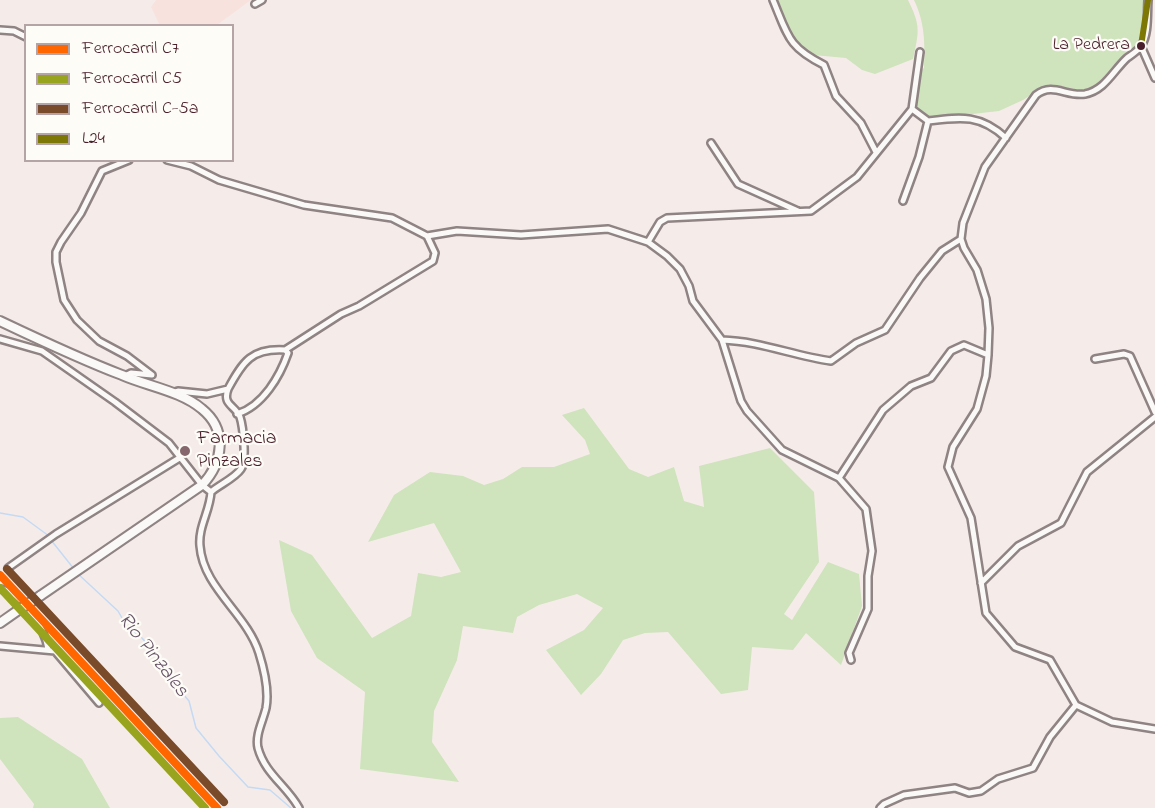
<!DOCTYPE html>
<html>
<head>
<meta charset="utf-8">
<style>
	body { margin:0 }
	#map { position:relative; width:1155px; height:808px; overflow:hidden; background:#f5ece9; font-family:"Indie Flower",sans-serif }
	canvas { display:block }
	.legend { position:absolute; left:24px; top:24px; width:210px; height:138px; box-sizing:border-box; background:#fdfcf7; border:2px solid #b5a4a5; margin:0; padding:8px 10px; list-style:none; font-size:18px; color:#4a1f2b }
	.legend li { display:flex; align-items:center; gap:12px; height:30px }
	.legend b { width:30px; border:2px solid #b5a4a5 }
</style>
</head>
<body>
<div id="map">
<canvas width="1155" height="808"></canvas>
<ul class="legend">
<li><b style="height:8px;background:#f60"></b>Ferrocarril C7</li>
<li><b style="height:8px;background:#98a41e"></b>Ferrocarril C5</li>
<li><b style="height:8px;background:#7a4b2a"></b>Ferrocarril C-5a</li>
<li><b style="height:8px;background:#7d7805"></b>L24</li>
</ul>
</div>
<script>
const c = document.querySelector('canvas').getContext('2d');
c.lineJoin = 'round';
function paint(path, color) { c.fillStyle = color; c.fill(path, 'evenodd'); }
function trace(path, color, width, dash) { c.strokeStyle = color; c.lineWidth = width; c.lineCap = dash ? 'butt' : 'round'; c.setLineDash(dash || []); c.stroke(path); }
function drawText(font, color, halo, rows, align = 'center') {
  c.font = font + ' "Indie Flower",sans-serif'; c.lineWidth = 4.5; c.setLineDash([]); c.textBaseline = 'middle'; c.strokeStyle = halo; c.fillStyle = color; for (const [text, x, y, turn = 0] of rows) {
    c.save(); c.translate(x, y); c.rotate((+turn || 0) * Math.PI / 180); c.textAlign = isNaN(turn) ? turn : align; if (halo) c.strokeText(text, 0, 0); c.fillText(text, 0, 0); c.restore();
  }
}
const built = new Path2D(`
	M156,0h95l-34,25 -57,1 -9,-19z`);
const green = new Path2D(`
	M776,0h132c13,26 11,32 5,59l-38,15 -13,-4 -16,-12 -33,-3 -22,-19z
	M914,0h229v33l-4,11 -16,14 -20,23 -14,8 -10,1 -24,-5 -12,2 -20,13 -24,11 -71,8 -13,-11 5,-37 4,-3c1,-25 1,-45 -10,-68z
	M584,408l45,61 19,8 26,-10 10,34 20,6 -5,-41 71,-18 44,44 5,70 -35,52 8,6 36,-58 31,12 3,32 -21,59 -35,-32 -13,17 -41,-3 -4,43 -27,4 -53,-62 -23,1 -22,7 -22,34 -20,21 -35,-45 38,-20 19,-22 -26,-14 -38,11 -22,12 -4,16 -50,-7 -6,34 -23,51 -2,31 27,40 -99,-13 5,-77 -48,-34 -26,-47 -12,-71 33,15 60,83 39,-22 7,-43 23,4 20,-5 -27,-49 -66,19 26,-47 36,-23 33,4 21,9 19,-6 19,-12h32l36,-13 -5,-14 -23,-25z
	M18,717l64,42 28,49h-77l1,-4 -34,-45v-41z`);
const stream = new Path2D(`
	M0,513l23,4 26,19
	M51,540l23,29
	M77,573l41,38 8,14 16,13 15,18 8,17 24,28 7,27 23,28 29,31 22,3 21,18`);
const minor = new Path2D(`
	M773,0c15,36 15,47 51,65l12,31 25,27 15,29
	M255,4l7,-4
	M0,30l14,1 12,6
	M1141,46l14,32
	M912,109l16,12c33,-4 52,-7 78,17
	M912,109l8,-57
	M711,143l27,41 60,27
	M167,160l24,6 28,14 85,25 88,13 35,18 30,-5 64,4 87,-6 40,13 19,14 13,13 9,17 4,15 29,39 19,61 6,10 35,39 57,28 27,31 6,42 -4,25v33l-19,44 2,7
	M903,201l16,-44 9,-36
	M648,242l12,-20 7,-4 144,-7 46,-34 55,-68
	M0,339l42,12 73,51 54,41 33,42 9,7c-1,19 -13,35 -11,54 3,42 47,68 59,107 5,16 10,39 7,55 -3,13 -11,27 -8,40 7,26 29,38 41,60
	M722,340c38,1 72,16 109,21l25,-18 29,-13 35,-52 22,-27 19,-12
	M285,350l56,-36 18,-8 74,-45 2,-8 -8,-17
	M1095,359l29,-5 6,2 25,56
	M125,376l6,-3 21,2 -25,-19 -28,-15 -22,-21 -13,-20 -8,-38v-10l5,-10 20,-29 21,-42 27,-11
	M228,389c15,-28 24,-41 57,-39l3,3c-8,23 -25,53 -51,61
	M172,393l6,-2 29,3 21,-5c-6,16 7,16 12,28 3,9 7,45 1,52 -6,9 -22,16 -30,23
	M839,478l44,-68 28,-24 20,-8 20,-27 13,-6 24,10
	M8,568l48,-34 125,-77
	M981,583l37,-37 43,-23 26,-51 68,-55
	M0,589c22,2 45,40 48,60
	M0,646l55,5 44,52
	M1076,705l-26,-45 -35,-13 -29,-34 -15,-95 -23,-51 5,-20 24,-38 9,-33 2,-21 1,-27 -3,-29 -9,-29 -13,-22 -3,-9 2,-16 22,-56 51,-72c17,-13 30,2 49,-1 20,-4 28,-23 42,-36 4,-3 11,-7 14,-12 8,-11 6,-33 7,-46
	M1076,705l36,17 43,7
	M880,808l4,-4 20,-9 51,-7 14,5 12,-2 17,-12 35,-11 17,-31 26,-32`);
const secondary = new Path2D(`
	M0,321c40,19 80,38 122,54 25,11 59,16 80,34 26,21 21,54 0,76l-162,111
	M0,623l20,-14`);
const secondaryBridge = new Path2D(`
	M20,609l20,-13`);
const bus1 = new Path2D(`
	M1141,46l7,-46`);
const rail1 = new Path2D(`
	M0,575l217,233`);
const rail2 = new Path2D(`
	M0,588l205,220`);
const rail3 = new Path2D(`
	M7,569l217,233`);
const markers = [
	[1141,46,5,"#4a1f2b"],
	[185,451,6,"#86676e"]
];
const busNames = [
	["La Pedrera",1130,46]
];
const poiNames = [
	["Farmacia",197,440],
	["Pinzales",197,463]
];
const waterNames = [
	["Rio Pinzales",152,656,52]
];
paint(built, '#f8e2de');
paint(green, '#cfe3bd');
trace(stream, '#c4daf4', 1.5);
trace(minor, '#8f8384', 10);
trace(secondary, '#8f8384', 12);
trace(minor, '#faf9f7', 5);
trace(secondary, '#faf9f7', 8);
trace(secondaryBridge, '#8f8384', 12, []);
trace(secondaryBridge, '#faf9f7', 8);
trace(bus1, '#7d7805', 6);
trace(rail1, '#f60', 8);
trace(rail2, '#98a41e', 8);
trace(rail3, '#7a4b2a', 8);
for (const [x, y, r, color] of markers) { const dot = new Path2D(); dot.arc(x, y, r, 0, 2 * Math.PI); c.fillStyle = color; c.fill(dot); trace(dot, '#fdfcf7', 2); }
drawText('18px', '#4a1f2b', '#fdfcf7', busNames, 'right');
drawText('20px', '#4a1f2b', '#fdfcf7', poiNames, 'left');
drawText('italic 21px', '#685568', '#fdfcf7', waterNames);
</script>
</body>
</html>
